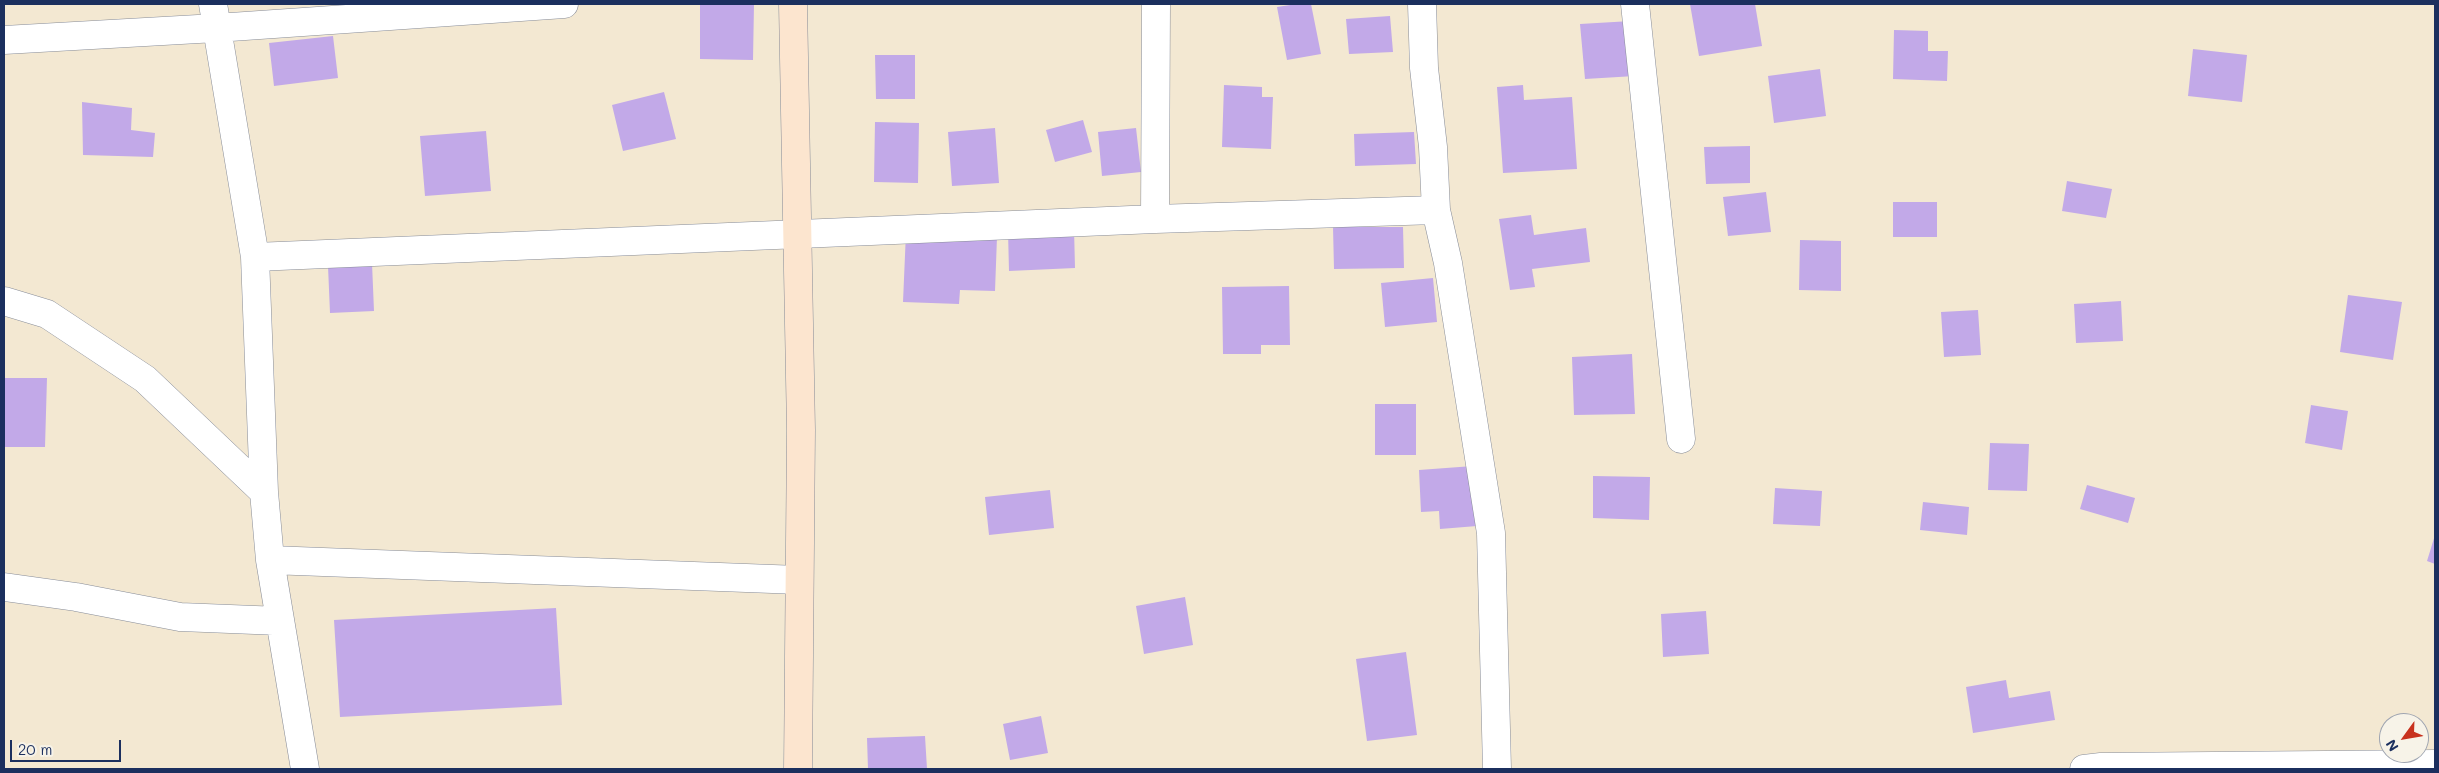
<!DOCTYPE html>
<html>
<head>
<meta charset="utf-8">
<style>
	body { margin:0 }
	#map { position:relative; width:2439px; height:773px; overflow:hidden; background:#f3e8d2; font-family:Mali,sans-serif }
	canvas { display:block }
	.frame { position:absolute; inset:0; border:5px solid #1b2f5e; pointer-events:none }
	.north { position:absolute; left:2379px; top:713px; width:50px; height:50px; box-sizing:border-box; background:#f7f3e8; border:1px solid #9fa5b1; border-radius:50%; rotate:238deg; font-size:14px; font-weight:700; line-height:20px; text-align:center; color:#1b2f5e }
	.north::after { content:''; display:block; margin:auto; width:18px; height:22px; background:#c8321e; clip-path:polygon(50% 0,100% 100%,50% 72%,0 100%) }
	.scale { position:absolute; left:10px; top:740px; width:111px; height:22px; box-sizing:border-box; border:2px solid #1b2f5e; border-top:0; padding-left:6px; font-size:15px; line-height:18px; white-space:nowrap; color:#1b2f5e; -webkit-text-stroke:4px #f7f3e8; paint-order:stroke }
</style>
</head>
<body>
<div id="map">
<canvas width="2439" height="773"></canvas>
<div class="frame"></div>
<div class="north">N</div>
<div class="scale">20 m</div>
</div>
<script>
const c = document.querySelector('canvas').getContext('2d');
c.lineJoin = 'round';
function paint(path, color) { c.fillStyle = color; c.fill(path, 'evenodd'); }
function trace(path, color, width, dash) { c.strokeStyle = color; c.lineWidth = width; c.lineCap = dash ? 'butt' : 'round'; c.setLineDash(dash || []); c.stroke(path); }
const building = new Path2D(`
	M700,4h54l-1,56 -53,-1z
	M1297,4h14l10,50 -34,6 -10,-53z
	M1690,4h65l7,42 -63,10z
	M1390,16l3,36 -44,2 -3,-35z
	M1631,21l4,55 -50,3 -5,-55z
	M1894,30l34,1v20h20l-1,30 -54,-2z
	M333,36l5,42 -64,8 -5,-43z
	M2193,49l54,6 -5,47 -54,-6z
	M875,55h40v44h-39z
	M1820,69l6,47 -52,7 -6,-47z
	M1224,85l38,2v10h11l-2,52 -49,-2z
	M1523,85l1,15 48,-3 5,72 -74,4 -6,-86z
	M664,92l12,47 -53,12 -11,-46z
	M82,102l50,6 -1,22 24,3 -2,24 -70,-2z
	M1083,120l9,32 -37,10 -9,-32z
	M875,122l44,1 -1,60 -44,-1z
	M995,128l4,55 -47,3 -4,-54z
	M1136,128l5,44 -39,4 -4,-44z
	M486,131l5,60 -66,5 -5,-60z
	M1414,132l2,32 -61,2 -1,-32z
	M1750,146v37l-44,1 -2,-37z
	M2067,181l45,8 -6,29 -44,-7z
	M1766,192l5,40 -43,4 -5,-39z
	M1893,202h44v35h-44z
	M1531,215l3,20 52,-7 4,34 -58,7 3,18 -25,3 -11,-71z
	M1333,227h70l1,41 -70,1z
	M1074,228l1,40 -66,3 -1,-40z
	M906,232l91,5 -2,54 -35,-1 -1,14 -56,-2z
	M1800,240l41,1v50l-42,-1z
	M372,263l2,48 -44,2 -2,-47z
	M1433,278l4,44 -52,5 -4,-44z
	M1289,286l1,59h-29v9h-38l-1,-67z
	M2348,295l54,7 -9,58 -53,-8z
	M2121,301l2,40 -47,2 -2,-39z
	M1978,310l3,45 -37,2 -3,-45z
	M1632,354l3,60 -61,1 -2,-58z
	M4,378h43l-2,69h-41z
	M1375,404h41v51h-41z
	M2311,405l37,6 -6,39 -37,-7z
	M1990,443l39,1 -2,47 -39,-1z
	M1473,466l4,60 -37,3 -1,-18 -18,1 -2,-42z
	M1593,476l57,1 -1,43 -56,-2z
	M2087,485l48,13 -7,25 -48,-14z
	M1775,488l47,3 -2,35 -47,-2z
	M1050,490l4,38 -65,7 -4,-38z
	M1923,502l46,5 -2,28 -47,-5z
	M2435,535v29l-8,-3z
	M1185,597l8,48 -49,9 -8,-48z
	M556,608l6,97 -222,12 -6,-97z
	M1706,611l3,43 -46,3 -2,-43z
	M1406,652l11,83 -50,6 -11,-82z
	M2006,680l3,18 41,-7 5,29 -82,13 -7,-46z
	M1041,716l7,37 -38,7 -7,-36z
	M925,736l2,33h-59l-1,-31z`);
const street = new Path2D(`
	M213,4l42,253 9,235 6,68 35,209
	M1156,4l-1,215 281,-9
	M1422,4l2,64 9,79 3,63 12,53 43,270 6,236
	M1635,4l46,435
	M4,40l212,-12 348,-24
	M255,257l900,-38
	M4,301l43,13 98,65 119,113
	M270,560l529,20
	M4,587l72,10 104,20 100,4
	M2084,769l17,-2 334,-3`);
const secondary = new Path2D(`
	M793,4l8,426 -3,339`);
paint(building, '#c2a9e8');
trace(street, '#878c98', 29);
trace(secondary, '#878c98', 29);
trace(street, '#fff', 28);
trace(secondary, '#fce5cf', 28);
</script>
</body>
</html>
